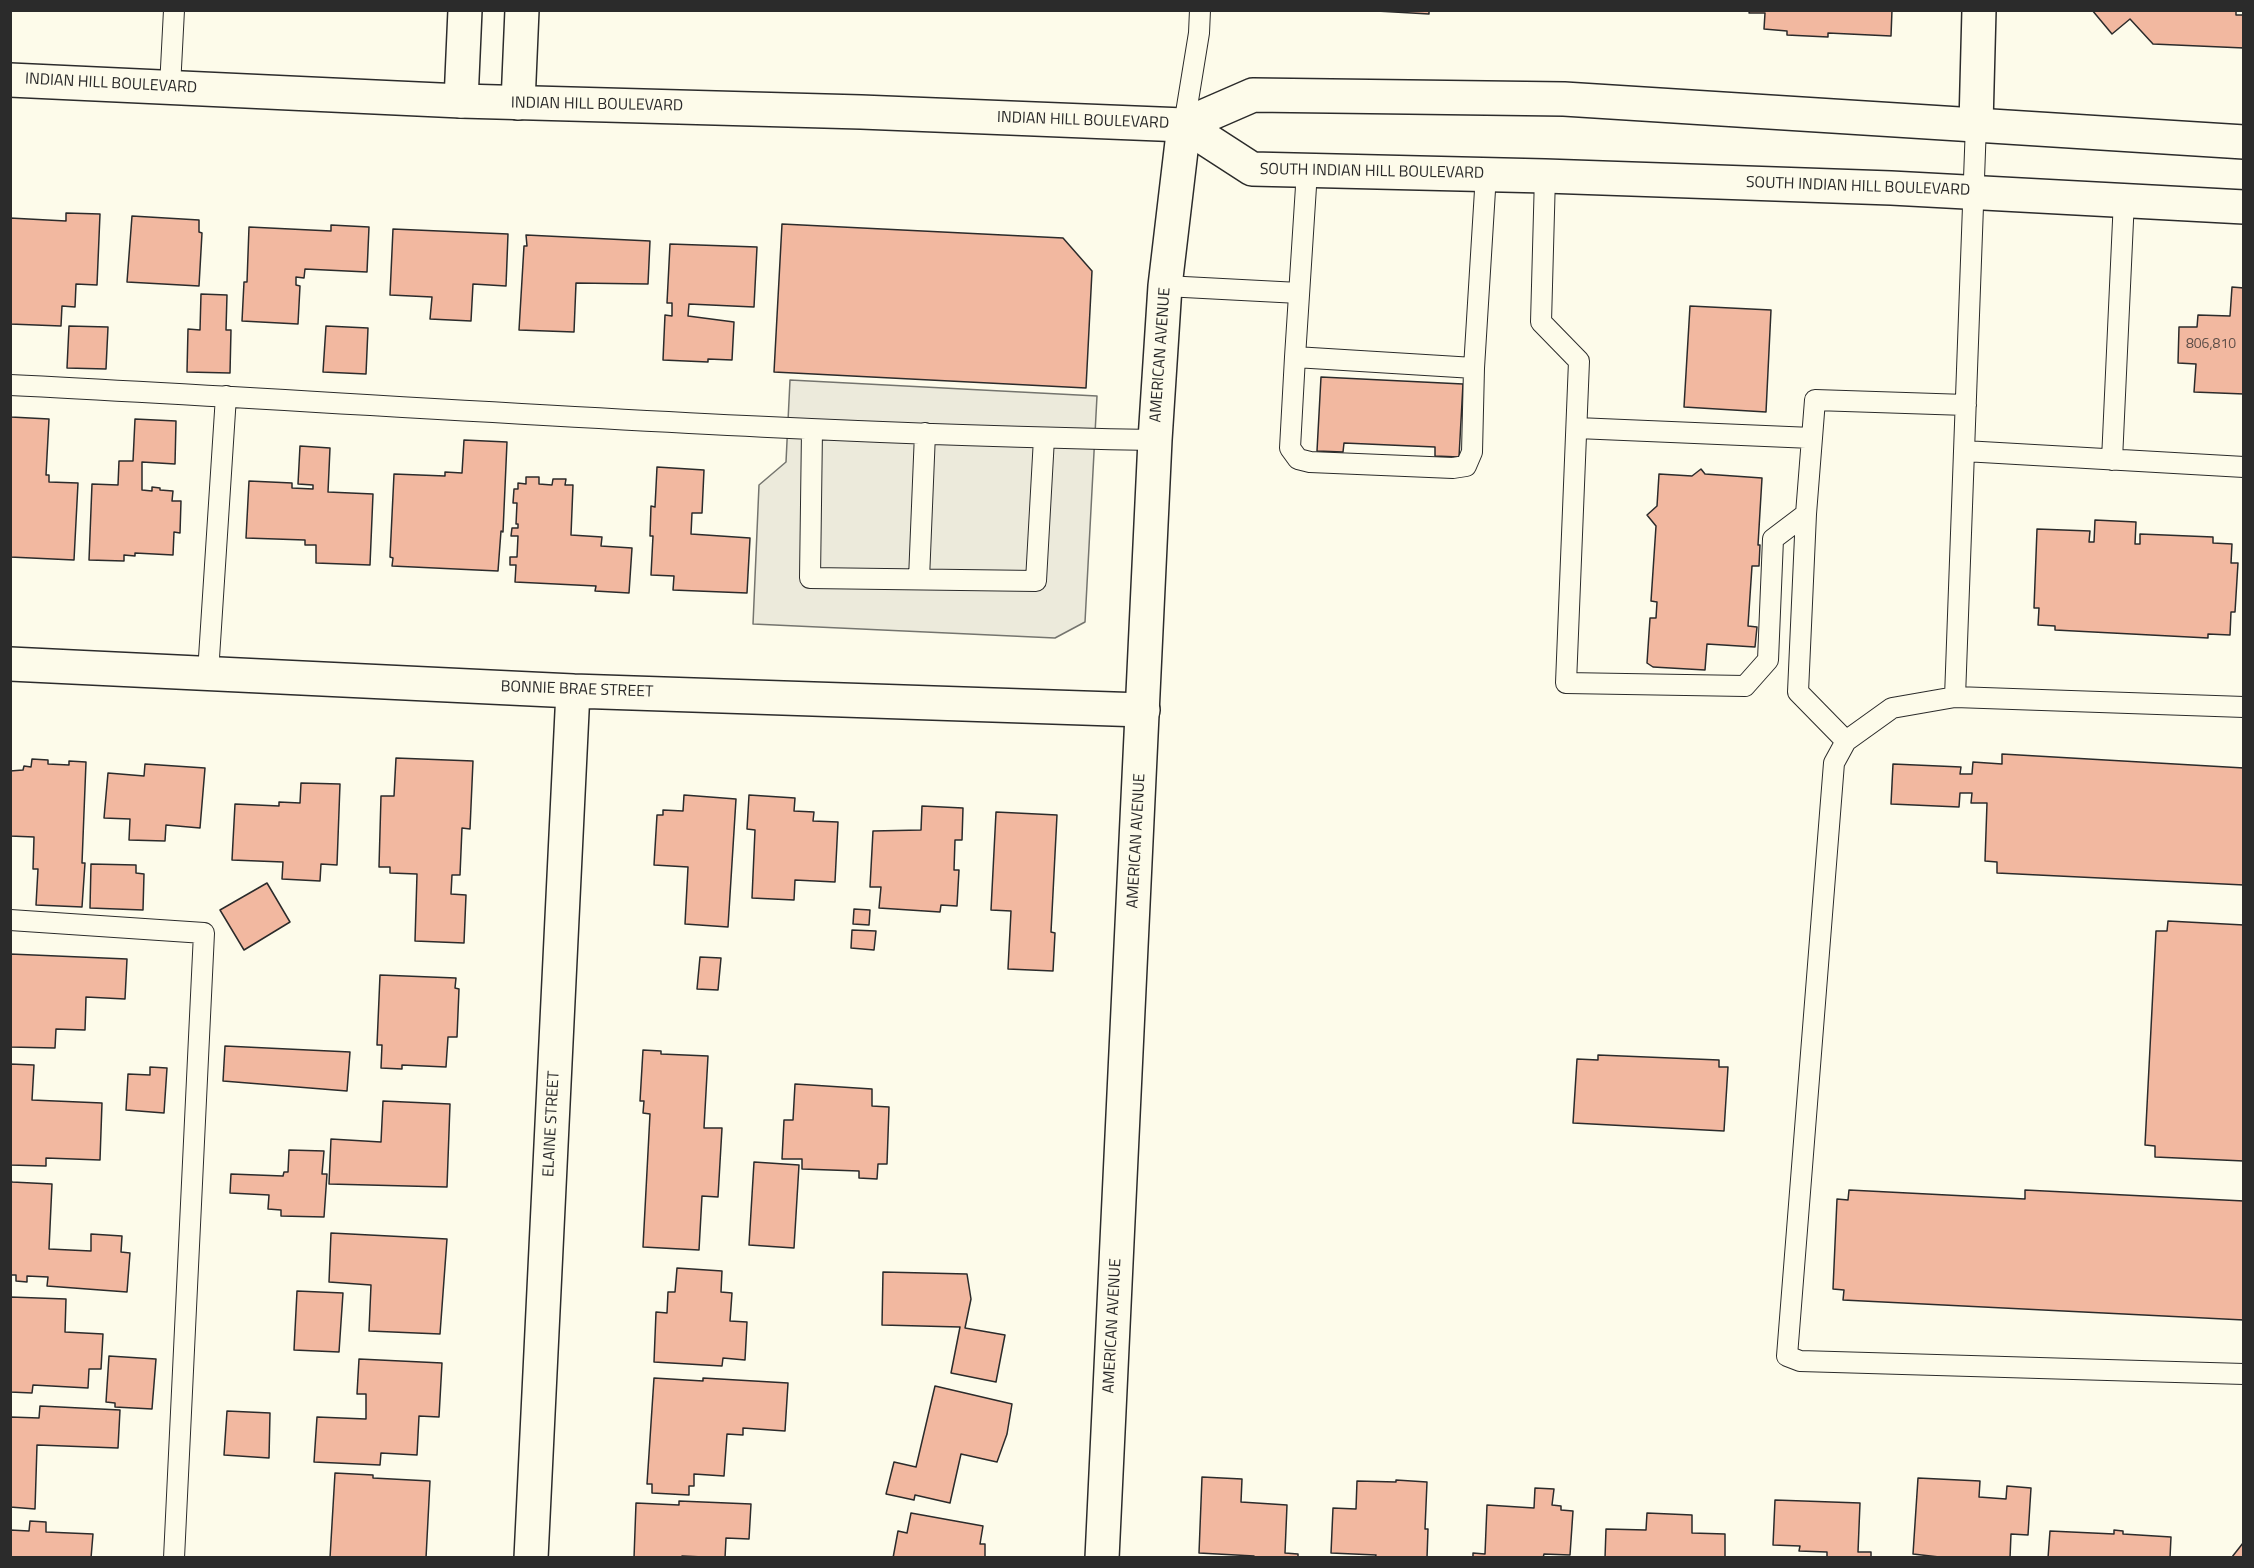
<!DOCTYPE html>
<html>
<head>
<meta charset="utf-8">
<style>
	body { margin:0 }
	#map { position:relative; width:2254px; height:1568px; overflow:hidden; background:#fdfbea; font-family:"Titillium Web",sans-serif }
	canvas { display:block }
	.frame { position:absolute; inset:0; border:12px solid #2b2b2b; pointer-events:none }
</style>
</head>
<body>
<div id="map">
<canvas width="2254" height="1568"></canvas>
<div class="frame"></div>
</div>
<script>
const c = document.querySelector('canvas').getContext('2d');
c.lineJoin = 'round';
function paint(path, color) { c.fillStyle = color; c.fill(path, 'evenodd'); }
function trace(path, color, width, dash) { c.strokeStyle = color; c.lineWidth = width; c.lineCap = dash ? 'butt' : 'round'; c.setLineDash(dash || []); c.stroke(path); }
function drawText(font, color, halo, rows, align = 'center') {
  c.font = font + ' "Titillium Web",sans-serif'; c.lineWidth = 4.5; c.setLineDash([]); c.textBaseline = 'middle'; c.strokeStyle = halo; c.fillStyle = color; for (const [text, x, y, turn = 0] of rows) {
    c.save(); c.translate(x, y); c.rotate((+turn || 0) * Math.PI / 180); c.textAlign = isNaN(turn) ? turn : align; if (halo) c.strokeText(text, 0, 0); c.fillText(text, 0, 0); c.restore();
  }
}
const parking = new Path2D(`
	M790,380l307,16 -12,226 -30,16 -302,-14 6,-139 27,-23z`);
const building = new Path2D(`
	M1359,10h70v4z
	M1750,10h142l-1,26 -63,-3v4l-41,-2v-4l-23,-2 1,-16h-16z
	M2092,10h144v5h8v33l-91,-4 -23,-25 -18,15z
	M66,213l34,1 -3,71 -21,-1 -1,23 -13,-1 -1,20 -51,-2v-106l56,3z
	M132,216l67,4v12l3,1 -3,53 -72,-4z
	M782,224l281,14 29,33 -6,117 -312,-16z
	M331,225l38,2 -2,45 -62,-3 -1,9 -8,-1v8l4,1 -2,38 -56,-3 2,-39h3l2,-55 82,4z
	M393,229l115,5 -2,52 -33,-2 -2,37 -41,-2 2,-22 -42,-2z
	M526,235l124,6 -2,43 -72,-1 -2,49 -55,-2 5,-84h3z
	M670,244l87,3 -3,60 -65,-3 -1,12 46,6 -2,38 -24,-1v3l-45,-2 2,-45 7,1v-13h-5z
	M2232,287l12,1v106l-50,-2 2,-28 -18,-1 1,-36h18l1,-12 32,1z
	M201,294l26,1 -1,35h5l-1,43 -43,-1 1,-43 12,1z
	M1690,306l81,4 -5,102 -82,-5z
	M69,326l39,1 -2,42 -39,-1z
	M326,326l42,2 -2,46 -43,-2z
	M1321,377l142,7 -4,73 -24,-1v-9l-91,-4 -1,9 -26,-1z
	M10,414l1,3 38,2 -3,56h3v7l29,1 -4,77 -64,-3z
	M135,419l41,2 -1,43 -33,-2v28l10,1v-4l8,1v2l13,1 -1,10h9l-1,32 -6,-1 -1,23 -38,-2v3l-11,-1v6l-35,-1 3,-76 26,1 1,-24h14z
	M464,440l43,2 -4,90 -2,-1 -3,40 -106,-5 1,-8 -3,-1 4,-83 51,2v-4l17,1z
	M300,446l30,2 -2,44 45,2 -3,71 -54,-2v-18h-11v-5l-59,-2 3,-57 43,2v5l21,1v-4l-15,-1z
	M657,467l47,3 -2,43h-10l-1,21 59,4 -3,55 -74,-3 1,-14 -23,-1 2,-39h-3l1,-30 4,1z
	M1701,469l4,5 57,4 -4,67h2l-1,21h-7l-4,60 9,1 -2,20 -48,-3 -2,26 -52,-3 -6,-4 3,-45h6l1,-16 -6,-1 5,-75 -9,-11 10,-9 2,-32 33,2z
	M526,477h13v7l13,1 1,-6h13l-1,6h8l-2,50 31,2 -1,9 31,2 -3,45 -34,-2 1,-5 -81,-4 1,-17h-6v-8h7l1,-21h-7l1,-8h6v-4h-2l1,-21h-4l1,-14h4v-6l8,1z
	M2095,520l41,2 -1,22h5v-10l73,3v6l19,1 -1,19h7l-3,49h-4l-1,23 -22,-1v4l-153,-8v-4l-17,-1 1,-17h-5l3,-79 53,2 -1,11h5z
	M2002,754l242,14v117l-247,-12v-11l-12,-1 2,-58h-16l1,-10h-12l-1,14 -68,-3 2,-40 68,3 -1,7h12l1,-12 29,2z
	M396,758l77,3 -3,68 -8,-1 -2,47h-8l-1,19 15,1 -2,48 -49,-2 2,-67 -27,-1v-6h-11l2,-71h13z
	M32,759l16,1v4l21,1v-4l17,1 -4,101h3l-3,44 -46,-2 2,-36h-5l1,-32 -24,-1v-65l13,-1 1,-4 7,1z
	M145,764l60,4 -5,60 -34,-3 -1,16 -36,-1 1,-21 -26,-1 4,-45 36,3z
	M301,783l39,1 -3,81 -16,-1 -1,17 -38,-2 1,-17 -51,-2 3,-56 44,2v-4l21,1z
	M684,795l52,4 -8,128 -43,-3 3,-57 -34,-2 3,-50h6v-5l20,1z
	M749,795l46,3 -1,13 20,1 -1,9 25,1 -3,60 -40,-2 -1,20 -42,-2 3,-68 -8,-1z
	M922,806l41,2 -1,32h-7l-1,30h5l-2,36 -16,-1 -1,7 -61,-4 2,-21h-11l3,-56 48,-1z
	M996,812l61,3 -6,117 4,1 -2,38 -45,-2 3,-58 -20,-1z
	M91,864l45,1v8l8,1 -1,36 -53,-2z
	M267,883l23,39 -46,28 -24,-40z
	M854,909l16,1 -1,15 -16,-1z
	M2168,921l76,4v236l-89,-4v-11l-10,-1 11,-214h11z
	M852,930l24,1 -2,19 -23,-2z
	M10,954l117,5 -2,40 -39,-2 -1,33 -29,-1 -1,19 -45,-1z
	M700,957l21,1 -3,32 -21,-1z
	M380,975l76,3 -1,10 4,1 -2,48h-9l-2,30 -44,-2v4l-21,-1 1,-23h-5z
	M225,1046l125,6 -3,39 -124,-10z
	M643,1050l18,1v3l47,2 -4,72h18l-4,69 -16,-1 -3,54 -56,-3 7,-133 -7,-1 1,-12h-4z
	M1598,1055l121,5v7h9l-4,64 -151,-8 4,-64 21,1z
	M10,1064l24,1 -2,35 70,3 -2,57 -54,-2v8l-36,-1z
	M150,1067l17,1 -3,45 -38,-3 2,-36 22,1z
	M795,1084l77,5v17l17,1 -2,57h-9l-1,15 -18,-1v-7l-57,-2v-10h-20l2,-39h9z
	M383,1101l67,3 -3,83 -118,-3 2,-45 50,3z
	M289,1150l35,1 -2,23h5l-3,43 -43,-1v-6l-13,-1 1,-14 -39,-2 1,-19 52,2 1,-4h4z
	M754,1162l45,3 -5,83 -45,-3z
	M10,1178l2,4 40,2 -3,65 42,2v-17l31,2 -1,16 9,1 -3,39 -80,-6 1,-9 -21,-1v6l-11,-1v-6h-6z
	M1849,1190l176,9v-9l219,11v119l-401,-20 1,-10 -11,-1 4,-90 11,1z
	M331,1233l116,6 -7,95 -71,-3 2,-46 -42,-3z
	M677,1268l45,3 -1,21 11,1 -2,28 17,1 -2,38 -22,-2 -1,8 -68,-4 2,-50 11,1 1,-21h7z
	M883,1272l84,2 4,25 -6,29 40,7 -9,47 -45,-9 9,-46 -78,-2z
	M297,1291l46,2 -4,59 -45,-2z
	M10,1297l56,2 -1,33 38,2 -2,35h-12l-1,19 -55,-3 -1,8 -22,-1z
	M109,1356l47,3 -4,50 -37,-2v-4l-9,-1z
	M359,1359l83,4 -3,54 -20,-1 -2,39 -36,-2 -1,12 -66,-3 3,-45 49,2v-25h-9z
	M654,1378l49,3v-3l85,5 -3,48 -42,-3v7l-16,-1 -3,42 -30,-2v12h-5v9l-37,-2v-9h-5z
	M935,1386l77,18 -5,30 -10,28 -36,-8 -11,49 -35,-8 -1,5 -28,-6 8,-32 22,5z
	M40,1406l80,4 -2,38 -81,-3 -2,64 -25,-2v-90l29,1z
	M227,1411l43,2 -1,45 -45,-3z
	M335,1473l38,2v3l57,3 -4,77h-96z
	M1202,1477l40,2 -1,23 46,3 -2,48 13,1v4h-44v-2l-55,-3z
	M1918,1478l62,3 -1,16 27,2 1,-13 24,2 -3,47 -17,-1 -1,24h-62l-35,-4z
	M1396,1480l31,2 -2,47h3l-1,29h-52l1,-3 -45,-2 2,-45 23,1 1,-28 39,1z
	M1535,1488l19,1 -2,16 9,1v4l12,1 -3,44 -26,-1 -1,4h-70v-5l12,1 2,-49 47,3z
	M1775,1500l85,3 -2,49h13v6h-44v-6l-28,-1 1,-5 -27,-1z
	M679,1501l72,3 -2,35 -23,-1 -1,20 -43,-2v2h-48l2,-55 43,2z
	M911,1513l72,13 -3,18h5v14h-92l5,-27 9,2z
	M1647,1513l45,2v18l33,1v24h-120l1,-29 40,1z
	M30,1521l16,1v10l47,2 -2,24h-81v-28l19,1z
	M2114,1530l9,1v3l48,3 -1,21h-122l2,-27 64,3z
	M2243,1543l1,15h-15l3,-1z`);
const service = new Path2D(`
	M170,87l4,-77
	M1184,125l15,-92 1,-23
	M1307,171l-12,186 179,11 12,-194
	M1545,176l-4,146 38,39 -13,322 179,3 23,-26 5,-121 33,-25 9,-114 151,5
	M1165,286l134,7
	M1295,357l-5,91 8,11 12,3 143,6 13,-2 6,-14 2,-84
	M10,385c382,19 763,49 1145,55
	M1577,428l235,10
	M812,430l-2,148 226,3 8,-143
	M1964,451l280,16
	M2112,460l12,-261
	M1806,514l-8,178 48,49
	M919,579l6,-146
	M208,673l18,-277
	M1955,697l21,-573
	M2244,707l-289,-10 -63,11 -46,33 -12,22 -47,593 13,5 444,13
	M10,920l194,13 -30,625`);
const minor = new Path2D(`
	M461,101l4,-91
	M518,103l4,-93
	M1976,124l3,-114
	M10,664l563,27 570,19
	M531,1558l42,-867`);
const tertiary = new Path2D(`
	M1102,1558l53,-1118 10,-154 19,-161`);
const primary = new Path2D(`
	M10,80l451,21 400,11 323,13 69,-30 311,4 680,43
	M1184,125l68,44 293,7 346,12 353,19`);
const numberNames = [
	["806,810",2211,345]
];
const streetNames = [
	["INDIAN HILL BOULEVARD",111,84,3],
	["INDIAN HILL BOULEVARD",597,105,1],
	["INDIAN HILL BOULEVARD",1083,121,2],
	["SOUTH INDIAN HILL BOULEVARD",1372,172,1],
	["SOUTH INDIAN HILL BOULEVARD",1858,187,2],
	["AMERICAN AVENUE",1161,355,-86],
	["BONNIE BRAE STREET",577,690,2],
	["AMERICAN AVENUE",1137,841,-87],
	["ELAINE STREET",552,1124,-87],
	["AMERICAN AVENUE",1113,1326,-87]
];
paint(parking, '#eceadb');
trace(parking, '#74746e', 1.5);
paint(building, '#f2b8a0');
trace(building, '#2b2b2b', 1.5);
trace(service, '#2b2b2b', 22);
trace(minor, '#2b2b2b', 36);
trace(tertiary, '#2b2b2b', 36);
trace(primary, '#2b2b2b', 36);
trace(service, '#fdfbea', 20);
trace(minor, '#fdfbea', 33);
trace(tertiary, '#fdfbea', 33);
trace(primary, '#fdfbea', 33);
drawText('14px', '#5d4e48', null, numberNames);
drawText('16px', '#2b2b2b', '#fdfbea', streetNames);
</script>
</body>
</html>
